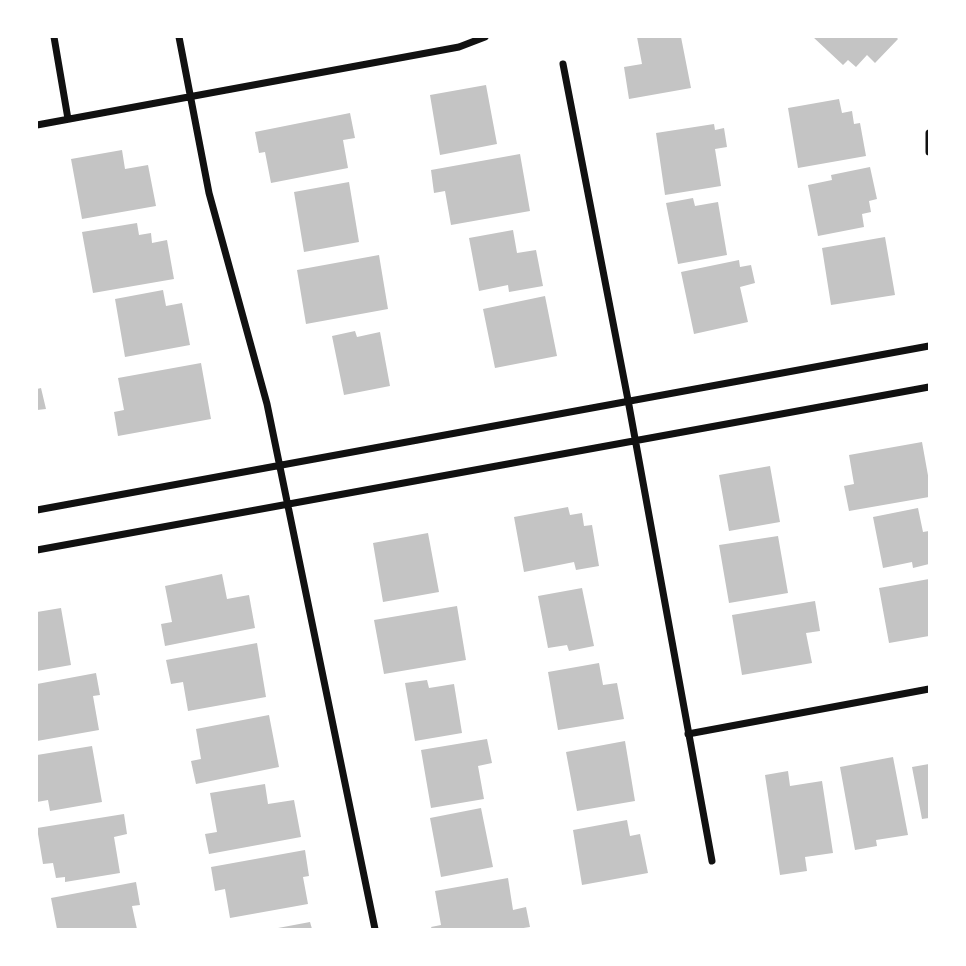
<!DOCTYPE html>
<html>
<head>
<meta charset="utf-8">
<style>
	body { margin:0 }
	#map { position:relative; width:966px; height:966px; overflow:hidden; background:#fff; font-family:"Archivo Narrow",sans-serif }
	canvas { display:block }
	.frame { position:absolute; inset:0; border:38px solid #fff; pointer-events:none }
</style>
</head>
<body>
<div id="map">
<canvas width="966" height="966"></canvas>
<div class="frame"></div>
</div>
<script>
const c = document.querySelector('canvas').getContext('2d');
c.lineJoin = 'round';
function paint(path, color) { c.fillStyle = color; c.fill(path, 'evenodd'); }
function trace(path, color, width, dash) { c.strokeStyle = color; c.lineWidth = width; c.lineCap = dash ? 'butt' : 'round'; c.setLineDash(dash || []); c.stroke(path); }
const building = new Path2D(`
	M637,37h44l10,51 -62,11 -5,-32 18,-3z
	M813,37h83l2,2 -23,24 -8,-8 -11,12 -8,-7 -5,5z
	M486,85l11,59 -57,11 -10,-60z
	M839,99l3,14 10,-2 2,13 6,-1 6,33 -68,12 -10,-60z
	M350,113l5,25 -12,2 5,28 -77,15 -6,-31 -6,1 -4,-21z
	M714,124l1,6 9,-2 3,19 -12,2 6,37 -56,9 -9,-62z
	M122,150l3,19 23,-4 8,41 -74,13 -11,-60z
	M520,154l10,57 -79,14 -6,-34 -11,2 -3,-23z
	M870,167l7,32 -8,2 2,11 -9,2 2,13 -46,9 -10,-51 24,-5 -1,-5z
	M349,182l10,60 -55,10 -10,-60z
	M693,198l2,8 23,-4 9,53 -49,9 -12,-61z
	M137,223l2,12 12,-2 1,10 15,-3 7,39 -81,14 -11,-61z
	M513,230l4,23 19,-3 7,36 -34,6 -1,-7 -29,6 -10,-53z
	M885,237l10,58 -64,10 -9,-57z
	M379,255l9,54 -82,15 -9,-54z
	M739,260l1,7 11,-2 4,18 -15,4 8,35 -54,12 -13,-62z
	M163,290l3,16 16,-3 8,42 -65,12 -10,-58z
	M545,296l12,60 -62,12 -12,-59z
	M355,331l2,6 23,-5 10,54 -46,9 -12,-59z
	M201,363l10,56 -93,17 -4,-24 10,-2 -6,-32z
	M41,388l5,21 -9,1v-21z
	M922,442l7,39v16l-80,14 -5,-25 10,-2 -5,-29z
	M770,466l10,56 -51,9 -10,-56z
	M568,507l2,8 12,-2 2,13 8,-1 7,41 -23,4 -2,-8 -50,10 -10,-55z
	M918,508l5,24 6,-1v33l-16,4 -1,-6 -29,6 -10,-51z
	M428,533l11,59 -56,10 -10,-59z
	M778,536l10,57 -59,10 -10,-58z
	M222,574l5,25 22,-4 6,33 -90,18 -4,-22 11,-2 -7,-36z
	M929,579v57l-40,7 -10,-55z
	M582,588l12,58 -25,5 -2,-6 -19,3 -10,-52z
	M815,601l5,30 -14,2 6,30 -70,12 -10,-60z
	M457,606l9,54 -82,14 -10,-54z
	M61,608l10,57 -34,6v-59z
	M257,643l9,54 -78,14 -5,-29 -12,2 -5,-24z
	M599,663l4,22 14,-2 7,36 -66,11 -10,-58z
	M96,673l4,22 -7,1 6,34 -62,11v-57z
	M427,680l2,8 25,-4 8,49 -47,8 -10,-58z
	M269,715l10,52 -83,17 -5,-23 10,-2 -5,-30z
	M487,739l5,24 -14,3 6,33 -53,9 -10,-58z
	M625,741l10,60 -58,10 -11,-59z
	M92,746l10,56 -52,9 -2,-11 -11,2v-47z
	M893,757l15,78 -32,5 1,6 -22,4 -15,-83z
	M929,764v54l-7,1 -10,-52z
	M788,771l2,15 32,-5 11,72 -28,4 2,14 -27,4 -15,-100z
	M265,784l3,20 26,-4 7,37 -92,17 -4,-20 12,-2 -7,-39z
	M481,808l12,59 -52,10 -11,-59z
	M124,814l3,20 -13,3 6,36 -55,9v-5l-9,1 -3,-15 -10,1 -6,-36z
	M627,820l3,16 10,-2 8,39 -66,12 -9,-55z
	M305,850l4,26 -6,1 5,27 -78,14 -5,-29 -10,2 -4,-24z
	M508,878l5,32 13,-3 4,20 -13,2h-85l-1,-2 10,-2 -6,-34z
	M136,882l4,23 -8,1 5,23h-80l-6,-31z
	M310,922l2,7h-33l-1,-1z`);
const minor = new Path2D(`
	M54,37l14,82
	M179,37l30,156 58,211 108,525
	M563,64l65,336 84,461
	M37,125l422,-78 26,-10
	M929,133v19
	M37,510l892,-164
	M37,550l892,-163
	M688,734l241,-45`);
paint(building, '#c4c4c4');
trace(minor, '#111', 7);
</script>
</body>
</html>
